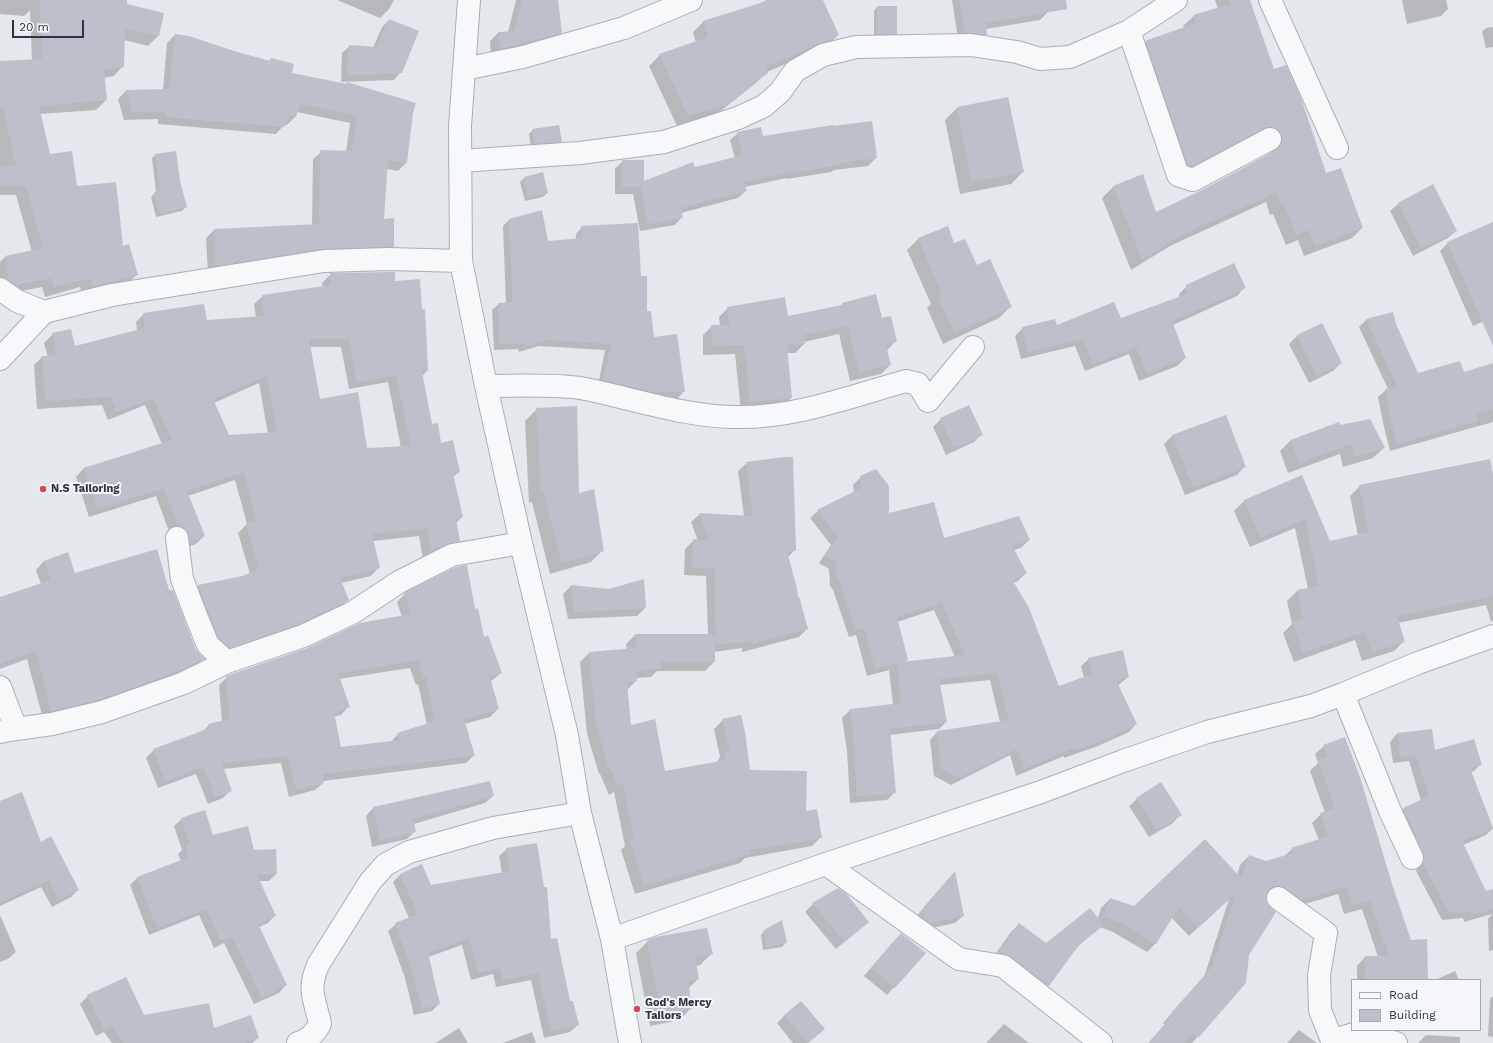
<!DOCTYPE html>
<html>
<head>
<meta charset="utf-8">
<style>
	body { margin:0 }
	#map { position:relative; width:1493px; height:1043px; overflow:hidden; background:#e4e7ec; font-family:"Work Sans",sans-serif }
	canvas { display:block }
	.legend { position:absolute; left:1351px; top:979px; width:130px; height:52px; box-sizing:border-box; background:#f4f6f9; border:1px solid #a4a8b1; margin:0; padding:5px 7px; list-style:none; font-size:12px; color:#2b3445 }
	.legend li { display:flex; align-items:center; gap:8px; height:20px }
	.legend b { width:20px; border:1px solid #a4a8b1 }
	.scale { position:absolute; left:12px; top:20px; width:72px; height:18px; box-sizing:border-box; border:2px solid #2b3445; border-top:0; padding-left:5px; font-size:12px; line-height:14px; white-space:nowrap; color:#2b3445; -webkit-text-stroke:3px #f4f6f9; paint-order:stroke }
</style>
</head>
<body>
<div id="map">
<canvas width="1493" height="1043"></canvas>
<ul class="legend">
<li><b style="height:5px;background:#f7f8fa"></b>Road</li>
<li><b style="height:11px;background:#bbc0ca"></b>Building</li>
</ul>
<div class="scale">20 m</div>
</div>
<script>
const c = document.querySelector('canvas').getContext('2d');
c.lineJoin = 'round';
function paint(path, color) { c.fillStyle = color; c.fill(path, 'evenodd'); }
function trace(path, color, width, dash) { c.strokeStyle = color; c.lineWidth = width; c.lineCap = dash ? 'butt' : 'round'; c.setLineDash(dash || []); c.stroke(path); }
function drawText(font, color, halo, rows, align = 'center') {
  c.font = font + ' "Work Sans",sans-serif'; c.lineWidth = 4; c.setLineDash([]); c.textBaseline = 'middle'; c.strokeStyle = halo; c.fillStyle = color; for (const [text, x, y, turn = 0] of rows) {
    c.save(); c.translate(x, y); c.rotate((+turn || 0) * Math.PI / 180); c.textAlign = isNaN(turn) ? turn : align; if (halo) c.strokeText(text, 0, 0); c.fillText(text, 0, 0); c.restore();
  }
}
const shadow = new Path2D(`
	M0,0h126v5l32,31 -10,10 -24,-6 -1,26 -9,10 -10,2 2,22 -10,10 -56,4 9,41 27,32 46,60 15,28 -10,9 -44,12 -3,-9 -35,10 -3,-10 -36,7 -6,-4v-28l5,-5 27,-5 -16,-57h-16v-133l32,-2 -2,-50 -6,6 -24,-2z
	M337,0h57l-5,9 -9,9z
	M516,0h41l4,32 -9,9 -61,16 -1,-16 9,-9h9z
	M767,0h55l16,35 -11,11 -60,26 -11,11 -43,34 -36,9 -28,-60 11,-11 36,-12 -3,-11 10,-10 51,-16z
	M952,0h93l2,13 -7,7 -54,9v5l-7,7 -21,-2z
	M1215,0h34l24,70 52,104 37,54 -10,10 -48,18 -6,-16 -12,5 -13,-31 -3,1 -4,-13 -96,44 -39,24 -29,-72 11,-11 29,-11 13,37 47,-22 69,-37 1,-4 -2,-6 -89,33 -46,-125 11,-11 38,-13 -1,-2 11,-10 24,-7z
	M1402,0h44l2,9 -7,7 -34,8z
	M877,7l19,26 -3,4h-19v-26z
	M389,20l12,52 -7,8 -53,2 1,-29 8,-7 23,2 9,-21z
	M1493,27v20l-7,1 -4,-16 4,-4z
	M175,35l94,26 2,-2 20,15 54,11 2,-2 65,29 -6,51 -8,8 -12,-2 -3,51 10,26 -8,8 -177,19 -2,-35 8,-8 98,-5 1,-66 8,-7h25l4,-29 -53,-11 -2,5 -8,8 -2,-1 -9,10 -118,-10v-5l-34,1 -6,-21 8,-8 37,-1 4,-47z
	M1008,98l15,74 -12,12 -51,10 -15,-74 12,-12z
	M533,130l28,11 -3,4 -27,2 -2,-13z
	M738,133l24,4 114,21 -8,8 -34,4 -3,2 -44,7v-1l-42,9 1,4 -8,7 -57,15 1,4 -7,8 -35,6 -7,-37h-18v-25l8,-8 20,21 92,-24 -5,-18z
	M155,155l24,27 7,25 -4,4 -26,6 -5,-20 5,-5 -4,-34z
	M542,174l5,19 -4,4 -18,4 -5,-19 4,-4z
	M1433,186l23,45 -8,7 -35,18 -23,-45 8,-7z
	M509,220l38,22 29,-2v-6l6,-7 58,50 6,35 7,26 31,53 -6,7h-31l-49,-12 7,-36 -66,-4 -20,6 -1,-3 -24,1 -2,-40 7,-6h7l-3,-78z
	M1493,223v94l-20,9 -33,-75 8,-8z
	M947,228l7,17 22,21 34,41 -11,11 -56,26 -16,-36 4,-4 -24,-54 11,-11z
	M331,274l63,8 33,89 -5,5 10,49 8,19 19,28 -6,5 9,40 -6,6 3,18 -8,8 -28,10 -4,-23 -46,5 6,26 -8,9 -30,7 7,17 -9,8 -50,24 -68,24 -31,-62 8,-8 44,-9 8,-3 -12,-41 9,-9 -12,-44 -47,16 16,40 -8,8 -14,5 -12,-15 -14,-38 -67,21 -13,-40 8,-9 78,-24 -17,-39 -37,15 -6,-15 -65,4 -3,-44 8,-8h6l-4,-14 9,-9 21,13 63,-16 -1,-9 8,-8 62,7 50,-4 -2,-13 9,-8 60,-9 -1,-4zM310,347h31l8,42 39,-7 13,66 -35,1 -46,-49zM259,383l9,51 -39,2 -15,-33z
	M1187,286l57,2 -7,8 -64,29 12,33 -8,8 -38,15 -10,-27 -44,17 -10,-25 -54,13 -6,-23 8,-8 33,-2 64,-7 59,-21v-4z
	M842,304l39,15 15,22 -10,10 4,14 -9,9 -31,7 -11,-47 -35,8v2l-9,9h-8l4,45 -9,9 -41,4 -6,-57 -32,1v-20l9,-9h8l-1,-9 9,-9 60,10 52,-12z
	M1392,313l3,12 22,49 46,-1 30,-9v58l-103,29 -7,-28 -5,-26 8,-7 2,-1 -29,-62 7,-7z
	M1321,324l20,39 -8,8 -24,12 -20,-39 8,-8z
	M537,409l41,85 25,56 -12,12 -41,12 -18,-72 -3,1 -4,-82z
	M1225,416l19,51 -7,8 -52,20 -21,-51 8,-8z
	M941,419l40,16 -7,7 -28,13 -13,-28z
	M1338,423l2,4 44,21 -11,10 -30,9 -3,-13 -52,19 -8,-22 11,-11z
	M747,463l48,87 -7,7 9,43 10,29 -8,8 -57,15v-4l-28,4v10l-9,9h-48l-6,6 -15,1v3l-9,9 3,36 34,47 52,-10 4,-6 -6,-28 9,-9 26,51 72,66 -9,9 -67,12 -5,5 -105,31 -14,-44 4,-4 -11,-54 -5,3 -9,-21h-1l-12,-40 -7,-72 9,-9 38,-3 -1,-6 9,-9h73l-2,-59 -22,-1 1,-26 9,-9 4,1 -7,-19 9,-8 44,2 -6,-45z
	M1301,476l29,66 28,-6 -8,-40 10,-10 133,-7v142h-2l-5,-16 -88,18 6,18 -10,10 -32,10 -7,-21 -61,22 -11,-29 9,-9 -5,-23 10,-10 11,-2 -13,-61 -45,19 -16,-36 10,-10z
	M861,477l27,37 55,25 86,1 -8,8 -7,2 12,23 -8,8 -5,2 46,104 25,-9 -3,-12 8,-7 39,18 -8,7 -2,1 18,39 -7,8 -31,14 -34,12v-2l-48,20 -6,-21 -59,30 -17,-9 -4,-36 7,-8 63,-10 -10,-42 -50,5 6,37 -7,7 -50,6 6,57 -8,8 -37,3 -3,-52 -5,-33 8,-8 43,-5 -4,-35 -22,6 -11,-41 -7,2 -16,-47 -3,-4 -1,-17 -10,-6 12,-18 -21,-27 8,-7 36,-18 -1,-8zM934,610l21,47 -51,6 3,-3 -10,-38z
	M44,561l30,13 95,18 27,58 7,9 -8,8 -25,13 -127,39 -16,-60 -27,10v-71l41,-14 -5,-14z
	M643,580l2,28 -8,8 -69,3 -5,-25 8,-8 38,4z
	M405,594l69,16 9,28 18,35 -11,9 8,27 -8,8 -26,7 9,32 -7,7 -143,18v2l-8,7 -26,7 -8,-34 -58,6 8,21 -8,8 -15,6 -12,-30 -38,14 -12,-30 8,-8 47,-17 8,-8 13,-3 -3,-37 8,-8 175,-60 -5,-15zM410,668l6,17 2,-1 9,41 -29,9 -8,9 -50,6 -7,-32 8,-2 7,-8 -9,-28z
	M1397,734l37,17 47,13 -7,7 -3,1 22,56 -7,7 -23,10 22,48 8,-3v60l-4,1 -1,-32 4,-5 -28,8 -1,-4 -21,2 -26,-49 2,-5 -22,-50 7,-7 18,-8 -12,-40 -16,2 -3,-21z
	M1345,738l54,242h-42v-14l8,-9h13l-16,-48 -18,5 -6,-20 -46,14 -22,-14 -5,1 -17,60 -3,28 -53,60h-43l16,-18 -2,-2 41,-46 25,-78 -40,37 -18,-19 -15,26 -9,9 -34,-20 -13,-5 -25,22 -27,37 -8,7 -49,-33 20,-28 8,-8 27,20 52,-26 3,-10 9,-9 24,8 103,-32 3,-10 9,-9 17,6 17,-5 9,-8 27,-9 -7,-17 9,-9 4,-1 -15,-42 8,-8 -3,-9 9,-8z
	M493,796l-8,7 -71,21 1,7 -8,8 -35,8 -6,-31 7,-8z
	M1137,799l43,16 -7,8 -24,14 -20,-31z
	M0,802l41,41 37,47 -7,7 -19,10 -11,-20 -41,19z
	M182,819l30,17 41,15 23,23 -7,7h-10l16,34 -7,8 -9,4 27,58 -7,8 -25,11 -30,-61 -10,5 -15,-33 -50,20 -19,-50 7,-7 44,-17 -3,-7 4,-4 -8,-24z
	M507,849l44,91 18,62 9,23 -8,7 -26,6 -13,-58 -35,7 -3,-13 -22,6 -9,-35 -34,12 11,47 -7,7 -18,4 -9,-37 -17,-47 8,-7 13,-6 -16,-36 8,-8 30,12 71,-13 -3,-17z
	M954,873l9,43 -8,7 -33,7 -7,-12z
	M838,889l30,33 -32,27 -31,-37 8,-8z
	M0,915l16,37 -8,7 -8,3z
	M764,931l21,12 -3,4 -19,3 -2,-15z
	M648,941l63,13 -11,11 -5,1 3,13 -10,10 3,19 -11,12 -30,6 -14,-73z
	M893,942l31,11 -37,42 -23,-19z
	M1455,971l4,9h-24z
	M88,996l56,20 114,22 -6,5h-140l-8,-11 -8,4 -16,-32z
	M1493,996v41l-5,-1 2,-37z
	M785,1015l39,14 -16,14h-15l-16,-20z
	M1004,1024l25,19h-43z
	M459,1028l9,15h-33l2,-1z
	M1299,1030l18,13h-30z
	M532,1032l4,11h-33z
	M1426,1035l34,2v6h-42z`);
const building = new Path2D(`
	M40,0h87v4l37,9 -5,23 -34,-7 -1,38 -20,3 3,30 -68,6 11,48 22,-3 5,35 39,-4 7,64 6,-2 9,31 -46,12 -2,-9 -36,9 -2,-9 -36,7 -7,-5 -4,-24 38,-8 -17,-62h-26v-20h16l-13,-58h-3v-47l42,-2z
	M522,0h36l4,33 -30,8 -11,2 -1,2 -20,4 -1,-17 15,-1z
	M770,0h53l16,35 -73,32 2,6 -43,33 -37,9 -29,-61 49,-17 -5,-16z
	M960,0h106l1,9 -81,14 1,12 -22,-2z
	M1229,0h21l24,69 12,-4 15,33 25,75 15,-5 22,60 -48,18 -6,-16 -13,5 -12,-31 -3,1 -4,-13 -95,43 -40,25 -29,-74 30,-12 13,38 46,-22 74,-40 5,-5 1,-6 -1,-6 -5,-5 -6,-1 -6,1 -72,38 -4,-1 -43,-124 51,-18 -3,-8 38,-11z
	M877,6h20v28h-20z
	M389,19l30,12 -17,42 -55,2 2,-30 28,2z
	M175,34l14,2 48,16 33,9 1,-3 23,6 -2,9 55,11v-2l69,21 -3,10 -6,50 -19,-3 -4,59 10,-1v29l-72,2 -107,17 -1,-37 105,-5 1,-74 32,1 5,-36 -57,-11 -4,13 -8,-2 -3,12 -120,-10 1,-6 -34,1 -6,-22 43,-1z
	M1008,97l16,75 -53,10 -14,-75z
	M872,121l5,37 -38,5 1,2 -45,7 -1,-1 -50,11 3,9 -66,17 2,10 -36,6 -6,-37h-19v-27h22v21l49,-19 2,5 48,-12 -6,-23 24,-5 2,9 70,-11v1z
	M559,125l3,17 -27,2 -3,-15z
	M176,151l4,30 7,26 -27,7 -6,-22 6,-2 -5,-36z
	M543,172l5,21 -20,5 -4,-21z
	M1433,184l24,47 -36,18 -23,-46z
	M542,210l6,31 34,-3 -1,-12 57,-3 3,53h6v35h4l3,26 23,-3 8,58h-31l-51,-12 8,-36 -65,-4 -20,6 -1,-3 -26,1 -1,-41 15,-1 -4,-83z
	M1493,222v124l-46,-104z
	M948,226l6,17 11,-4 12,26 13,-6 22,48 -58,26 -16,-36 4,-2 -24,-57z
	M1234,263l12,25 -74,33 14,37 -39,15 -11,-26 -43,17 -10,-25 -55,13 -6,-25 33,-8 2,6 57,-23 7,16 66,-24 -1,-9z
	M395,272v9l25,-2 2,30h3l3,62h-6l10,53 6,-1 3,20 12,-3 7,32 -7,2 10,43 -7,2 4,22 -13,3 -16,7 -4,-23 -55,6 8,34 -40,10 9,22 -51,24 -68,24 -12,-10 -20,-53 44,-9 17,-7 -13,-46 10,-2 -12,-49 -57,19 18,45 -15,6 -3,-11 -5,-4 -4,-1 -14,-38 -67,21 -13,-41 88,-28 -19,-42 -36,14 -7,-15 -65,4 -3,-45 15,-1 -5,-22 19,-4 4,17 70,-18 -2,-15 61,-9 3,16 57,-4 -2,-21 69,-10 -1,-12zM309,339h40l8,43 39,-7 15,71 -44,2 -9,-56 -38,7zM267,376l10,56 -48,3 -16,-36z
	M876,294l6,24 9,-2 6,26 -11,3 5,20 -32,7 -11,-46 -44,9 1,9 -18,1 5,53 -42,4 -6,-57 -32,1 -1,-21h19l-3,-18 58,-10 3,19 54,-11v-2z
	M1393,312l3,12 22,49 42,-12 4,11 29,-9v46l-17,5 2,7 -81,23 -7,-29 -5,-26 12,-3 -31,-67z
	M1322,323l20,40 -25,13 -20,-41z
	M969,405l14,30 -29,13 -14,-30z
	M577,406l2,87 15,-4 10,62 -42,12 -19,-72h-2l-5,-83z
	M1226,415l20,52 -53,20 -21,-52z
	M1370,419l15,29 -31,9 -3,-13 -52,19 -8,-23 48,-18 1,3z
	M784,457h9l3,94h-9l10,38 1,9 1,-2 9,33 -57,15 -1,-3 -34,4 -2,-77 -22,-1 1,-28 16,1 -10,-27 54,3 -7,-54z
	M1490,459l3,15v122l-96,20 8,26 -33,10 -7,-21 -62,22 -10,-31 10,-3 -6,-29 22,-4 -14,-67 -45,19 -16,-38 58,-25 28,66 39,-9 -10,-47z
	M876,469l13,17v27l45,-11 10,36 75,-22 11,24 -18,6 15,27 -14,8 16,27 30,78 33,-12 -4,-16 35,-8 6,27 -13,3 21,44 -30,15 -35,12 -1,-2 -47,20 -7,-20 -58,29 -18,-9 -4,-38 72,-11 -12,-47 -58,6 8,43 -57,7 6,64 -39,3 -3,-53 -4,-34 51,-6 -4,-40 -22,6 -11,-41 -8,2 -16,-48 -3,-4 -1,-16 -11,-6 13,-19 -21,-27 44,-22 -1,-12zM942,603l23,52 -64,7 7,-2 -11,-43z
	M157,549l12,41h4l23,60 9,9 -26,12 -81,29 -47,11 -15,-60 -36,13v-67l51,-17 -7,-19 24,-9 7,21z
	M467,565l8,44 3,-1 6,29 4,-2 14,38 -12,4 9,32 -35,10 11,37 -153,18 2,9 -28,7 -8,-34 -66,7 10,28 -17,6 -11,-30 -39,14 -12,-32 57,-21 -2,-4 22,-5 -4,-43 81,-28 53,-25 51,-9 -7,-21 52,-26zM418,660l6,18 2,-1 9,44 -38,12 3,7 -59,7 -7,-34 16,-6 -12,-34z
	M644,579l2,29 -71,4 -4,-27 38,4z
	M635,634h80v28h-54v6l-25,3 1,10 -10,1 4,43 24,-6 10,52 61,-11 -1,-9h5l-8,-32 19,-4 4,17 5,38 57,1 -1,40 11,-2 5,29 -73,12 1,4 -106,32 -14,-46 4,-1 -11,-55 -5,2 -9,-21 -1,1 -12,-42 -7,-72 47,-4z
	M1432,729l3,21 39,-11 8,26 -12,3 23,61 -31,12 24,50 7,-2v20l-22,6 -1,-3 -21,1 -26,-50 1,-4 -1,-6 -20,-45 26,-12 -13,-41 -16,2 -3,-24z
	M1345,737l15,40 33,110 18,53 16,-1 1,41h-63v-24h24l-19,-55 -18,5 -5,-20 -46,14 -16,-12 -5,-2h-7l-5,5 -2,6 1,6 9,9 -27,43 -3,28 -47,54 -6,-4 -9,10h-36l25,-28 -2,-2 41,-46 24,-74 -38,35 -19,-21 -23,37 -34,-21 -19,-6 7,-19 24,8 71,-67 36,39 8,-23 17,6 27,-8 -2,-5 38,-12 -9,-23 15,-5 -17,-47 10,-4 -5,-12z
	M490,781l4,15 -81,23 3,13 -36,8 -7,-33z
	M1161,782l21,33 -25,15 -21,-32z
	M22,792l19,50 10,-6 28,54 -20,10 -10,-20 -49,23v-102z
	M205,810l8,25 35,-9 6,24 22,-1 1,25 -20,1 19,41 -18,8 29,61 -25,13 -30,-62 -11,5 -15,-32 -49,19 -20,-51 52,-20 -4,-11 5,-2 -9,-26z
	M537,843l7,44h3l4,52 6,-1 13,63h3l6,24 -28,6 -13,-58 -35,7 -2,-12 -23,5 -9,-35 -41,15 12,51 -18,5 -10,-39 -17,-47 23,-9 -18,-40 22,-10 9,21 79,-14 -4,-23z
	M955,871l9,45 -34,7 -6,-4 -2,-10z
	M838,888l8,5 23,29 -24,20 -33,-39z
	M1090,908l14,17 -25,20 -30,41 -38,-30 -13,-4 21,-29 27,20z
	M782,920l5,23 -21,4 -2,-17z
	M707,928l6,26 -18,3 4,22 -11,2 4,28 -31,6 -14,-75 8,-3z
	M901,933l25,20 -31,35 -24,-20z
	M126,977l18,38 65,-12 5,25 37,-13 8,23 -15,5h-120l-12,-18 -8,4 -17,-34z
	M801,1001l24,28 -17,14 -24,-28z`);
const minor = new Path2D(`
	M469,0l-9,126 1,135 25,125 35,157 46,192 13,78 32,126 18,104
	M1270,0l67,148
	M1129,31l49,144 15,5 77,-41
	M464,69l59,-12 101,-29 67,-28
	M460,161l120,-8 84,-11 74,-24 26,-12 16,-14 15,-21 28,-16 33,-8 115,-2 46,7 23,7 30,-2 59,-26 47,-31
	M0,289l17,12 27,11
	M0,359l44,-47 68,-17 212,-34 65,-2 72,2
	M486,386c31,0 63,-2 94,2 12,2 24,5 36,8 37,9 77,20 116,21 60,2 117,-20 174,-36l12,3 10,17 45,-54
	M177,538l5,41 15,39 11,27 19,17 76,-26 49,-23 47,-31 53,-27 69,-12
	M0,687l16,42
	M1343,694l47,117 22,47
	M0,732l16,-3 36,-5 50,-12 82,-29 43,-21
	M826,864l133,95 44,7 98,77
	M1278,898l48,35 -7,42 1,35 13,33
	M612,939l214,-75 215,-72 82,-31 84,-29 104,-26 32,-12 75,-31 75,-27
	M298,1043c11,-3 16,-9 22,-19 -5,-25 -13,-33 -2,-59l52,-83 15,-17 24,-13 84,-24 87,-15
	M1335,1043l2,-4 20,-6 39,10`);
const markers = [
	[43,489,4,"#d1495b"],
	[637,1009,4,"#d1495b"]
];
const poiNames = [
	["N.S Tailoring",51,489],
	["God's Mercy",645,1003],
	["Tailors",645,1016]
];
paint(shadow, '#0003');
paint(building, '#bbc0ca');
trace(minor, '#a9aeb7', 24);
trace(minor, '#f7f8fa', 22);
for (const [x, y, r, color] of markers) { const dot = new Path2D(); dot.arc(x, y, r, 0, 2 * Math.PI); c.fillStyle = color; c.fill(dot); trace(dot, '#f4f6f9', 1.5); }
drawText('bold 11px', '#2b3445', '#f4f6f9', poiNames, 'left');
</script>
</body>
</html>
